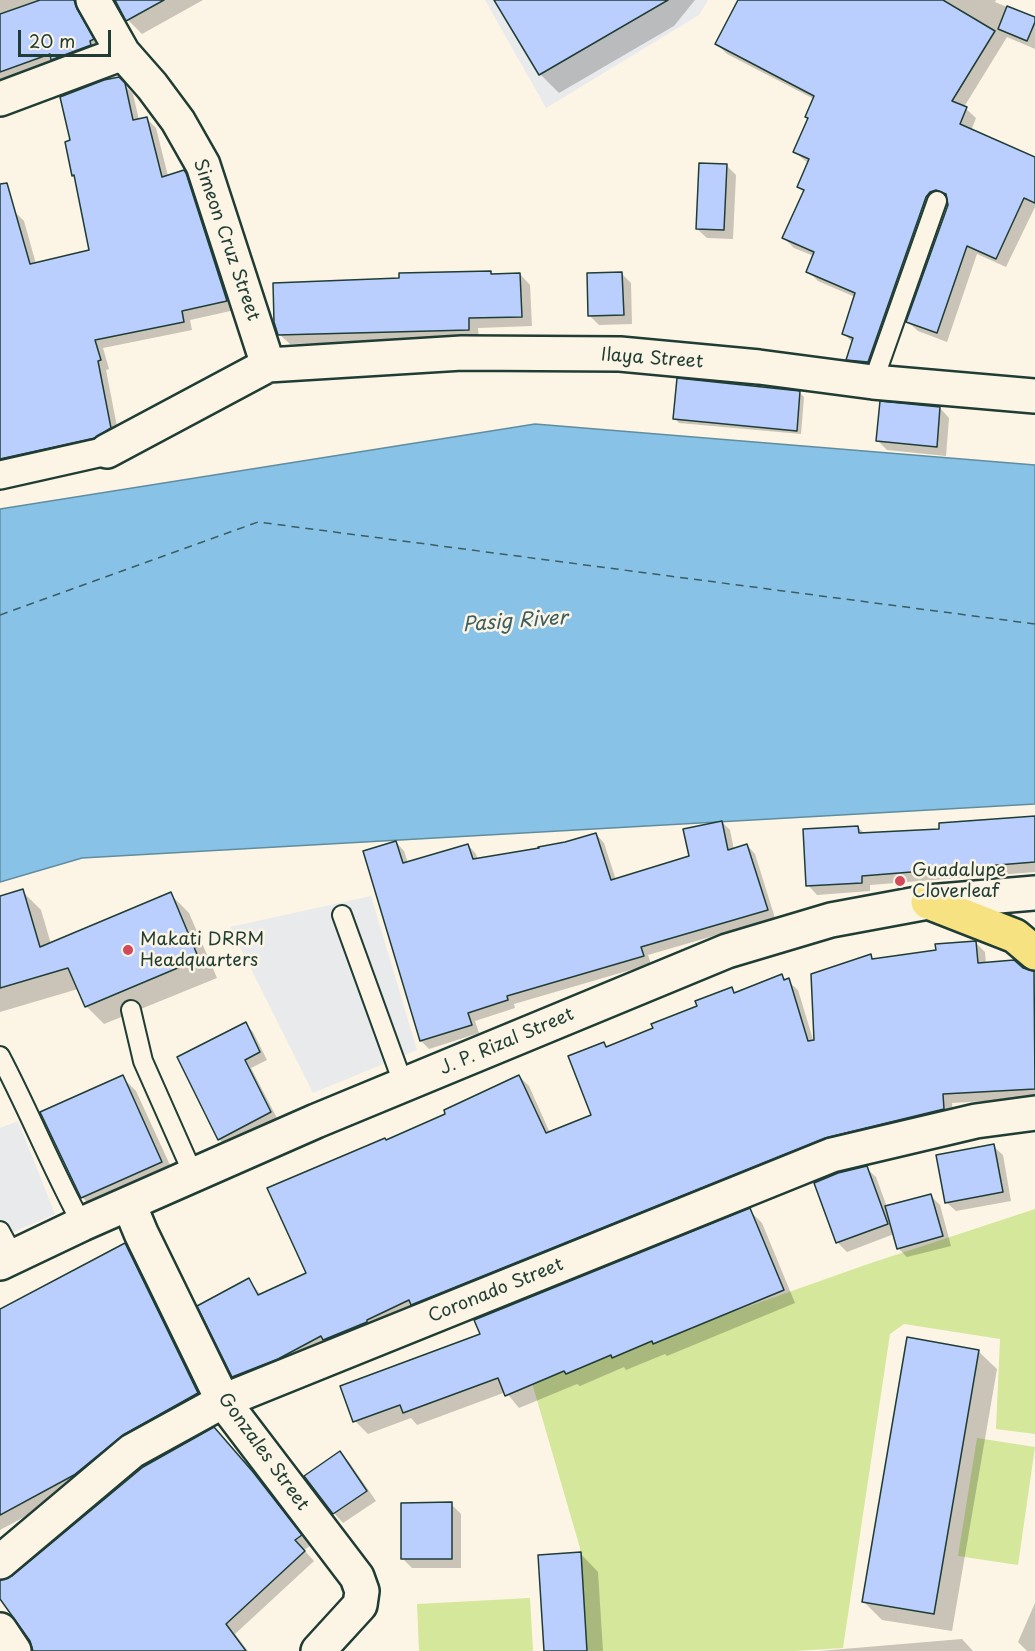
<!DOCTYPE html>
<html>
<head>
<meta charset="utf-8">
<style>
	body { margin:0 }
	#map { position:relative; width:1035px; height:1651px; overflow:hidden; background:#fcf5e5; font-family:"Playpen Sans",sans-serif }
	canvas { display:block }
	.scale { position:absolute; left:18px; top:30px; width:93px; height:27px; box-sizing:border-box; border:3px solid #1f3d34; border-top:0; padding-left:8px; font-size:18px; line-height:21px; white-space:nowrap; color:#1f3d34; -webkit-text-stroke:4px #fcf5e5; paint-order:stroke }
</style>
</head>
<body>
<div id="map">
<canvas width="1035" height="1651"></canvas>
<div class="scale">20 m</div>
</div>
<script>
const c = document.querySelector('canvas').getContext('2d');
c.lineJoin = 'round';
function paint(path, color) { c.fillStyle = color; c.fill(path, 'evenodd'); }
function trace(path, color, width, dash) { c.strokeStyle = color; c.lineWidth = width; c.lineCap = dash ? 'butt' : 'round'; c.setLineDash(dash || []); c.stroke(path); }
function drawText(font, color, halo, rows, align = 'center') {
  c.font = font + ' "Playpen Sans",sans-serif'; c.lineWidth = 5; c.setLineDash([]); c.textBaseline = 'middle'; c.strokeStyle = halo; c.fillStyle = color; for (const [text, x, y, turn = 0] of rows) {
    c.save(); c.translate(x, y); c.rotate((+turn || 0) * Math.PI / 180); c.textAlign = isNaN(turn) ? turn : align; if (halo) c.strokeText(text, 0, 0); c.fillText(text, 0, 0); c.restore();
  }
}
const built = new Path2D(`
	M485,0h223l-9,15 -153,93z
	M371,896l46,154 -104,43 -83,-166z
	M18,1121l37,93 -55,24v-110z`);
const green = new Path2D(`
	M1035,1209v225l-39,-5 4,-90 -96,-15 -14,10 -47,314 -48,3h-209l-6,-103 -48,-165 336,-119z
	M977,1438l58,9 -17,118 -60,-9z
	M530,1598l3,53h-114l-2,-47z`);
const water = new Path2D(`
	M535,424l500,41v339l-953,54 -82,24v-373z`);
const shadow = new Path2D(`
	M0,0h86l16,49 -102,35z
	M116,0h87l-61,34 -14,-14z
	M496,0h199l-21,26 -115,67 -19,-19z
	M741,0h255l-1,2 40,17v30l-28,-12 -43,70 12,11 -5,13 64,28v48l-29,60 -29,-13 -30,88 -29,-11 -10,-9 41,-117 -3,-6 -6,3 -62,169 -20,-2 -10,-10 5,-16 -10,-10 12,-36 -37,-16 -10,-10 6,-15 -20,-8 -10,-10 21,-46 -6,-6 10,-22 -14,-12 14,-33 -2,-2 7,-18 -87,-45 -10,-10z
	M119,79l14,15 6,26 8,-1 9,9 12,48 16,-4 9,9 42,129 -45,10 2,10 -89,18 6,21 -3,1 13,67 -119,35v-256l15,-4 9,9 12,43 55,-13 -19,-109z
	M726,165l10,10 -3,64 -26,-1 -10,-9z
	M490,272l3,3 27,-1 10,11 2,41 -54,2 1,12 -189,4 -11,-10 121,-55z
	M622,274l9,9 1,41 -33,1 -9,-9z
	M800,393l4,4 -3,37 -122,-11 -4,-4z
	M940,408l9,10 -3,38 -59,-6 -9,-9z
	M1035,817v55l-165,13v6l-53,4 -9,-10 50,-58 7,7 76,-4z
	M722,822l8,8 4,20 13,-5 8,9 20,64 -127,37 3,9 -137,40 1,4 -40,13 4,12 -50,16 -8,-8 -25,-199 8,9 4,12 60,-18 8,9 2,6 87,-16 31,-10 8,9 12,37 75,-23z
	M22,891l19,19 10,34 119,-50 19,19 28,65 -113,46 -18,-18 -8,-17 -78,23v-114z
	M975,942l10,10 1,12 37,5 12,5v124l-83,5 1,15 -710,268 -10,-10 16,-96 12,15 47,-22 79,-131 60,-27 72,-39 10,10 21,47 43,-17 11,-72 3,4 48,-19 77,-40 4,5 46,-18 16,14 17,56 55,-90 5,4 62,-9z
	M246,1024l7,8 14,28 -16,8 27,52 -51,27 -8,-8z
	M122,1077l14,14 39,85 -78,36 -15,-15z
	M993,1146l10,9 8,46 -55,10 -10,-9z
	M866,1168l10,9 11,30 44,-11 9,9 11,41 -44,11 -9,-9 -4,-14 -47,18 -10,-10z
	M749,1210l13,13 33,80 -128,53 -2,-2 -39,16 -2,-3 -44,19 -3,-2 -58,24 -13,-16 -89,33 -6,-7 -43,16 -13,-13 -13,-34 140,-52z
	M125,1245l9,9 73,149 -123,82 -84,45v-220z
	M978,1351l19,18 -45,262 -70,-11 -19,-19z
	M224,1439l39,44 47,63 -6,4 10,11 -79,73 13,17h-214l-3,-11 -31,-42v-17l4,1z
	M340,1453l9,9 27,39 -33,22 -9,-10z
	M451,1504l10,10v54h-49l-9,-9z
	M580,1553l18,19 5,79h-57z
	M1035,1603v48h-8l-9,-9z
	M962,1639l11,12h-154z`);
const ferry = new Path2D(`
	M0,615l258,-93 777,102`);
const building = new Path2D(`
	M40,0h34l3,9 17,30 -4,2 1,4 -40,15 -1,-6 -50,18v-58z
	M115,0h49l-38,21z
	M494,0h174l-129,75z
	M738,0h205l52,31 -43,70 15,6 -7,17 75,33v46l-11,-5 -28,61 -29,-13 -30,87 -31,-11 42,-117 -2,-11 -10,-4 -6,2 -4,5 -58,165 -22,-2 7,-22 -11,-4 13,-41 -49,-21 8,-20 -32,-14 22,-48 -7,-3 12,-28 -16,-7 15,-34 -3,-1 9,-21 -99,-52z
	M1007,6l28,11v5l-8,19 -29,-12z
	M119,77l6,6 8,37 14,-3 15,60 22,-7 2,3 41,128 -45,10 2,11 -89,18 6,20 -3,1 13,67 -16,10 -95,21v-275l7,-1 23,81 59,-14 -15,-75 -2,1 -7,-34 5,-2 -10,-43 44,-17z
	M699,163l28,1 -3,66 -28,-1z
	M491,271v3l29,-1 2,44 -53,1v12l-191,5 -4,-13 -1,-39 126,-5v-5z
	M622,272l2,43 -36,1 -1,-43z
	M677,378l123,13 -3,40 -124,-12z
	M880,401l60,6 -3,40 -61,-6z
	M1035,816v46l-173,14v7l-56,3 -3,-57 55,-3 1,7 80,-4v-6z
	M722,821l6,29 19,-6 21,66 -127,37 3,9 -137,40 1,4 -40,13 4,12 -52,16 -57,-190 33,-10 7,22 65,-19 5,15 66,-11 -1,-1 27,-5 31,-9 15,47 78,-24 -6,-27z
	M23,889l17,58 131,-55 28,67 -114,48 -17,-39 -68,20v-92z
	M976,941l2,22 36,-3 9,8 11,3 1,118 -92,5 1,15 -119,29 -414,167 -2,-5 -42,20v2l-44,18 -2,-4 -43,23 -46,18 -35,-71 52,-28 9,17 48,-22 -39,-85 118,-50 1,2 59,-26 -1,-4 75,-35 27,58 45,-18 -23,-59 36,-14 2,5 47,-19 -2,-4 46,-18 -2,-5 37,-14 2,6 48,-19 2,6 5,-2 19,63 6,-1 -3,-66 60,-20 1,5 64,-9 -1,-6z
	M246,1022l14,30 -15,8 26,52 -53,28 -41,-83z
	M123,1075l39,87 -81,36 -41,-86z
	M994,1144l9,48 -58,11 -9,-48z
	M867,1166l21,58 -52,19 -22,-60 24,-10z
	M931,1194l12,42 -46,13 -12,-43z
	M750,1208l34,82 -131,54 -1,-3 -40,17 -1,-3 -45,19 -2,-3 -59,25 -7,-18 -95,35 -3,-8 -47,17 -13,-36 140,-52 -6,-14z
	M125,1243l73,150 -75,42 -49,40 -74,40v-206z
	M907,1337l72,13 -45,264 -72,-12z
	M214,1427l39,45 49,63 -7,5 10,11 -79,73 20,27h-213l-3,-10 -30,-42v-19l12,-4 131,-109z
	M340,1451l27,40 -34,23 -29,-38z
	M452,1502v57h-51v-56z
	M581,1552l6,99h-43l-6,-96z`);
const service = new Path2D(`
	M873,382l64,-181
	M342,915l62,171
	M131,1010l12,51 51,115
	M0,1056c29,55 52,113 82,168
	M0,1231l14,26`);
const pedestrian = new Path2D(`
	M0,475l107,-24`);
const minor = new Path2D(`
	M93,0l30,53 29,33 26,35 25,44 65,200
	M0,99l123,-46
	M107,451l161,-86 194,-12 158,1 139,13 114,15 162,14
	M0,1630l14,21
	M318,1651l42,-46 2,-14 -5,-14 -134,-176 609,-246 144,-34 59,-8`);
const tertiary = new Path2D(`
	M0,1562l132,-111 91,-50 -82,-168 -12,-29`);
const secondary = new Path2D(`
	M0,1263l82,-39 234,-103 411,-170 104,-31 97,-18 107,-9`);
const trunk = new Path2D(`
	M928,902l87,34 20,17`);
const markers = [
	[900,881,6,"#d1495b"],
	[128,950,6,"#d1495b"]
];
const streetNames = [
	["Simeon Cruz Street",226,240,71],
	["Ilaya Street",652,359,4],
	["J. P. Rizal Street",507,1042,-23],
	["Coronado Street",496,1291,-22],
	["Gonzales Street",263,1452,54]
];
const poiNames = [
	["Guadalupe",912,871],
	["Cloverleaf",912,892],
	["Makati DRRM",140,940],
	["Headquarters",140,961]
];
const waterNames = [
	["Pasig River",515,622,-4]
];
paint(built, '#e8eaec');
paint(green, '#d4e79b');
paint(water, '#89c2e7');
trace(water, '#5f8d9f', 1.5);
paint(shadow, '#0003');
trace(ferry, '#3a5e61', 1.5, [8, 6]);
paint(building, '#bacffe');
trace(building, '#1f3d34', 1.5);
trace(service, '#1f3d34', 22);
trace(pedestrian, '#1f3d34', 32);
trace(minor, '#1f3d34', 38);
trace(tertiary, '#1f3d34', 38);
trace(secondary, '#1f3d34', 38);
trace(trunk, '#1f3d34', 38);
trace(service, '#fcf5e5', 18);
trace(pedestrian, '#fcf5e5', 27);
trace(minor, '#fcf5e5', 33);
trace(tertiary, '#fcf5e5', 33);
trace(secondary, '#fcf5e5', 33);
trace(trunk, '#f7e281', 33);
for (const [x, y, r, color] of markers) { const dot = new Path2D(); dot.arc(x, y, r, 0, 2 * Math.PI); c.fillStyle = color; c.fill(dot); trace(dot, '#fcf5e5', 2); }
drawText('18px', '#1f3d34', '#fcf5e5', streetNames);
drawText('18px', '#1f3d34', '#fcf5e5', poiNames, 'left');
drawText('italic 20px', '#3a5e61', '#fcf5e5', waterNames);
</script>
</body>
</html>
